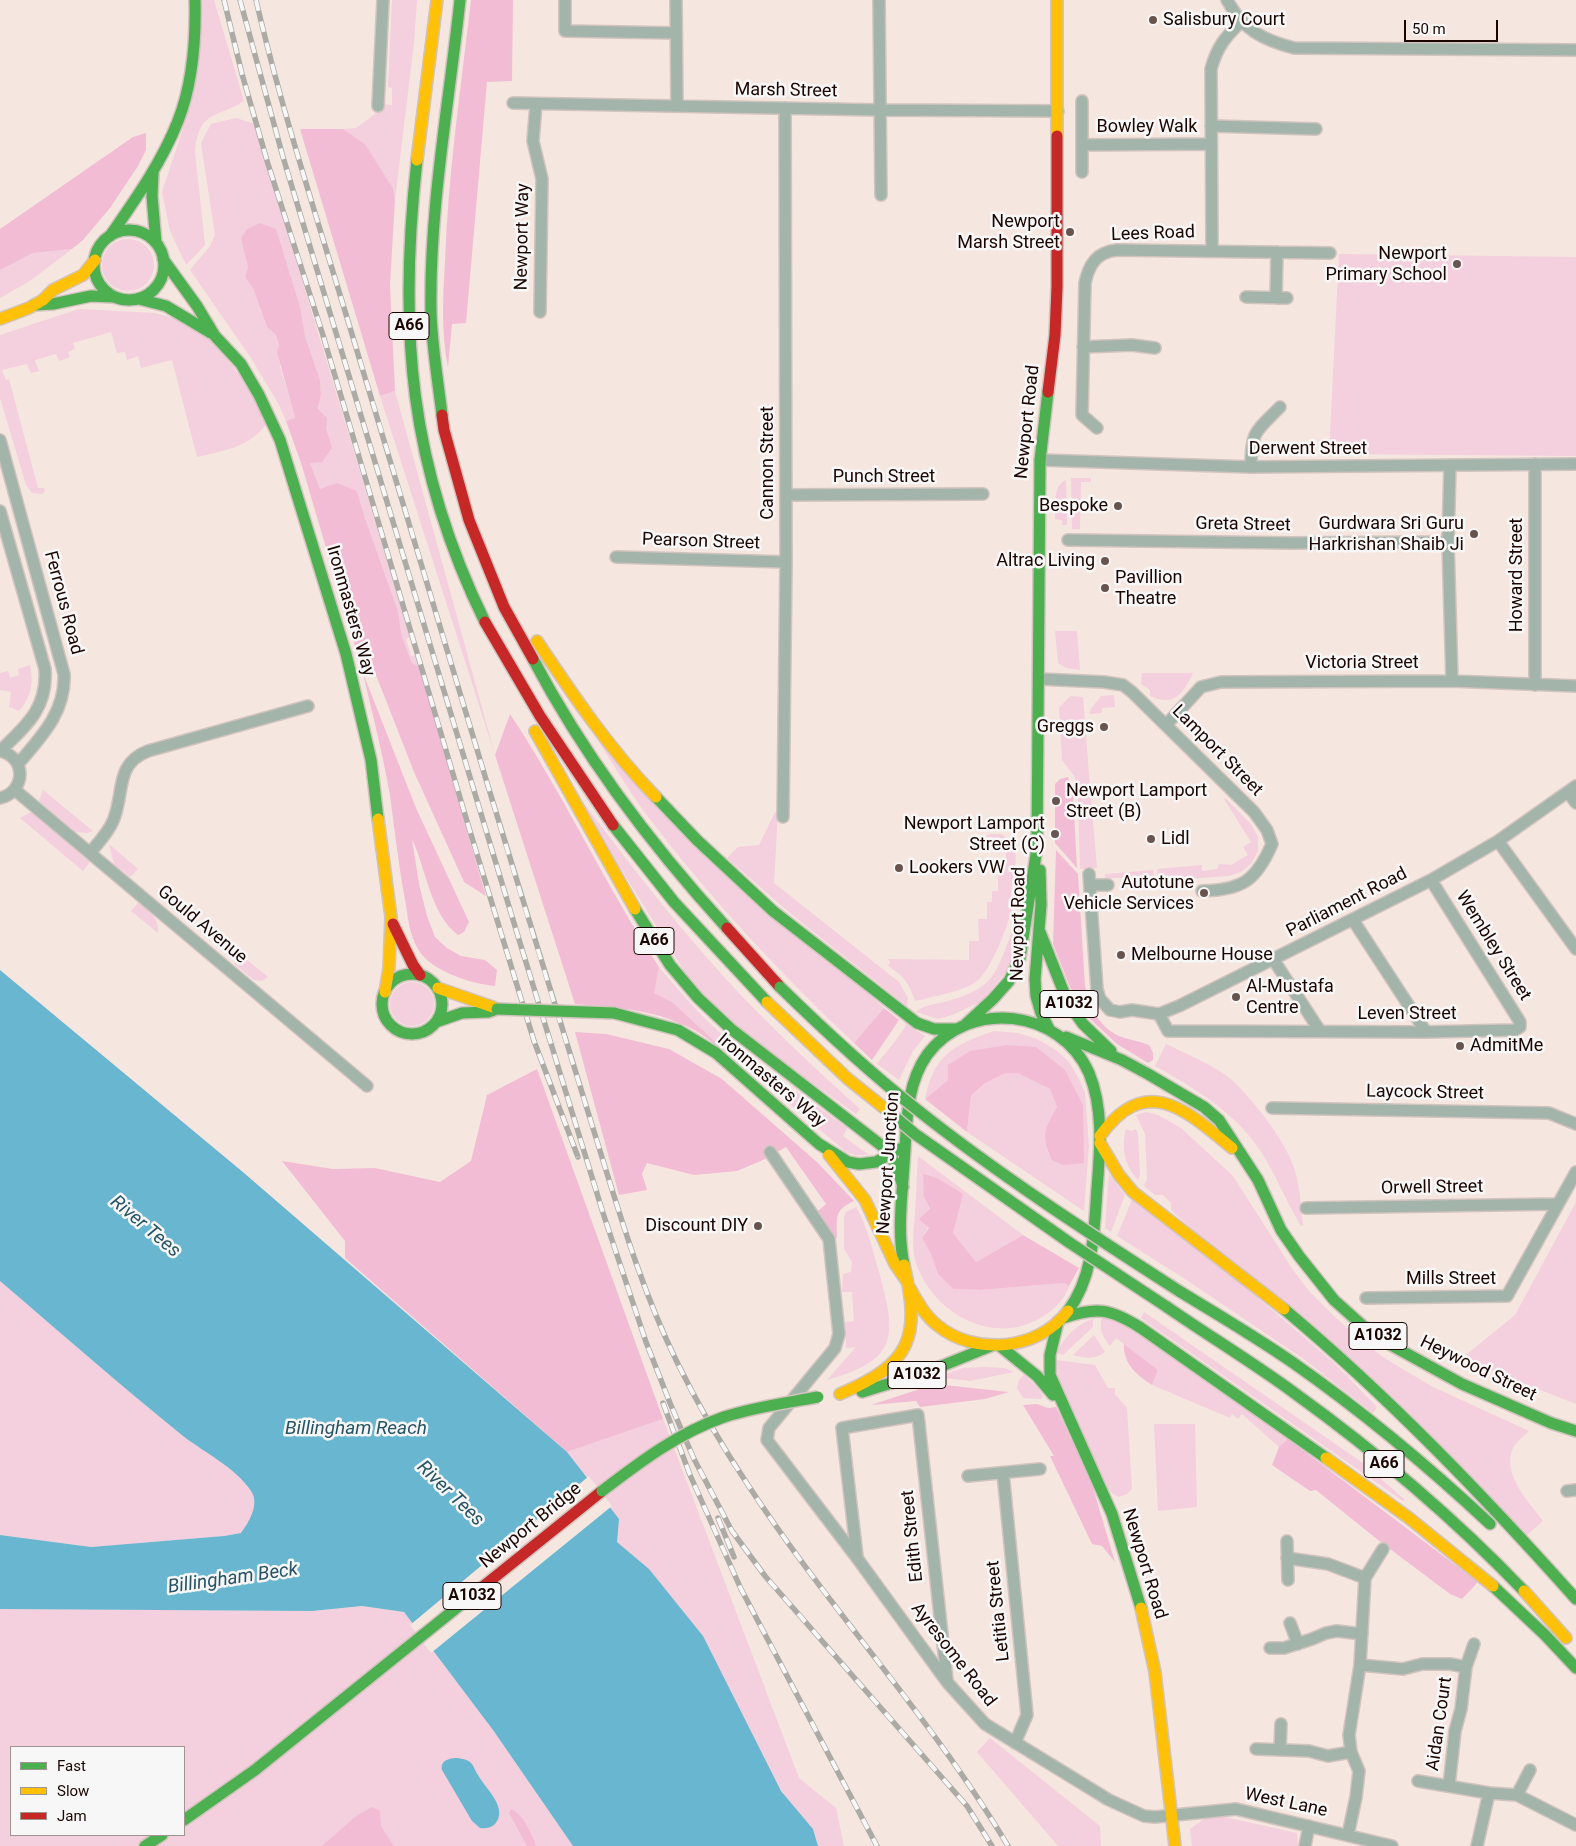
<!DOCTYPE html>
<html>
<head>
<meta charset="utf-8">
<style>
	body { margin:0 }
	#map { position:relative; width:1576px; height:1846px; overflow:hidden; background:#f6e6e0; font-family:Roboto,sans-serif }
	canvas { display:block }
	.legend { position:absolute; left:10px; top:1746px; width:175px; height:90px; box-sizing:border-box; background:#f7f7f7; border:1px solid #9f9694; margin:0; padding:6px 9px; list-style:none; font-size:15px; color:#1a0500 }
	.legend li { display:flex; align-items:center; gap:10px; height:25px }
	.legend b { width:25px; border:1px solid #9f9694 }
	.scale { position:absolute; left:1404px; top:20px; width:94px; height:22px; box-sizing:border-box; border:2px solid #1a0500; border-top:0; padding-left:6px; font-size:15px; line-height:18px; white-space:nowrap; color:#1a0500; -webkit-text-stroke:4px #f7f7f7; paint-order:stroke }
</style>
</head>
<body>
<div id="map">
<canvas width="1576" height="1846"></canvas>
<ul class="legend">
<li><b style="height:6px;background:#4caf50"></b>Fast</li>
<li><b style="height:6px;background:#ffc107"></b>Slow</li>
<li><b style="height:6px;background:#c62828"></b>Jam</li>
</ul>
<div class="scale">50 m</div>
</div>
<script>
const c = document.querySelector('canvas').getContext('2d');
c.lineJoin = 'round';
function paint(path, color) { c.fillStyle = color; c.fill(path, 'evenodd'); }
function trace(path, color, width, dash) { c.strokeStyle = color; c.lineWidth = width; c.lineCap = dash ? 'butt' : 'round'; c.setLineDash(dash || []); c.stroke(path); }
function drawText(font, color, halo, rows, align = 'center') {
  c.font = font + ' Roboto,sans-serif'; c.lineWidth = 5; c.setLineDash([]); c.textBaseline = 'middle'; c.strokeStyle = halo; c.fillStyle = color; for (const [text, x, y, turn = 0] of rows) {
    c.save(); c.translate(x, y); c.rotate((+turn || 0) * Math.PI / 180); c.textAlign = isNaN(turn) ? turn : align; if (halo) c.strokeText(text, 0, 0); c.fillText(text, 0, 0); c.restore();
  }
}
const green = new Path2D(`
	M202,0h12l30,101c-29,18 -45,9 -49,51l10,93 -19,20 -16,-34 -8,-39 26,-79z
	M392,0h25l-3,43 -19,157 -2,-12 -28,-44 -22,-15 13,-1 23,-17 3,-7 10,1v-17l-4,-1z
	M236,118l19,6 155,513 -4,2 5,17 5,-1 3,12 -7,-4 -10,-26 -4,-26 -33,-93 -8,-27 -37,-2 -11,-28 12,-66 -1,-15 -7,-18 -68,-109 3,14 -3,10 8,11 14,39 9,8 3,12 1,19 15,52 -9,3 -8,-18 -27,-45 -61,-88 20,-24 5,-11 -14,-92 10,-19z
	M102 265a26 26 0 1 1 52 0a26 26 0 1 1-52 0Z
	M72,249l-42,32 -30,17v-28l33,-17z
	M1339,254l237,3v199l-247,-2z
	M79,309l76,4 30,8 30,22 31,41 20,40c-15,23 -44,27 -69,33l-25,-97 -31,8 -3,-12 -11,4 -2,-8 -8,1 -6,-21 -38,11 2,6 -7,3 2,5 -11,4 -3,-7 -21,6 4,11 -8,2 -4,-9 -25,6 4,10 3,-1 29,109h6l1,4 -3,2 -10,-1 -6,-8 -26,-87v-63z
	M395,391l100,364 -115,-359z
	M1071,478h20v4h-10l-1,47h-8z
	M1066,480l1,45h-5v-5l-7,-1c1,-13 -3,-33 11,-39z
	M1055,631h22l3,39 -14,-2 -8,-5z
	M30,665c4,18 1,32 -11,46l-10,-4 2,-15 -11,-2v-17l8,-2 2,7 9,-3 -1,-6z
	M1142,673h51c-10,21 -19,34 -43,23v-6l-9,-6z
	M1114,695l1,12 -13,1v5l-12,1v-4l11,-14z
	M1070,696l13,1 7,90 -3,3 -10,-1 -2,-12 -13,-17 -3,-52z
	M597,739l287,269 -30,35c-71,-67 -139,-139 -198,-216 -22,-27 -40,-59 -59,-88z
	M564,777c47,62 93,124 144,182 47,54 99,102 152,150l-4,5 -114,-81 -48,-46z
	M43,790l50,41 -6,2 -11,-1 -37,-31z
	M1081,796h8l2,3 6,69 -17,1 -2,-71z
	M1225,798l26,26 7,13v14l-7,13 -10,8 -13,4 -70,5 -1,-12 45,-4v6l15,-2 2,-5 12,1 17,-10 -5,-8 8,-5 -27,-43z
	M31,812l59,50 -7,9 -63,-53z
	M775,812h3l-4,71 125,99 9,16 -1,8 -116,-92 -64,-56 11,-11 21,-2z
	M989,834h12l11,7c8,20 1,33 -1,53 0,3 1,7 1,11 -2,18 -21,65 -35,76 -12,10 -46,16 -62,20 -6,-18 -11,-25 -27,-35l2,-4 -2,-3 81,1v-19h10l-1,-22h9v-17h5v-11h6v-31l8,-1v-8h-5l6,-10 -5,-3 -18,-1z
	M109,844l29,25 -8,8 -16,-13z
	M1153,870l2,11 -10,1 -8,-4h-32v-4z
	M139,902c10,9 20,15 19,31l-27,-22z
	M1015,925l3,1 -5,32 -4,10 -27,33 -30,14 -14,4 -22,-7c7,-7 19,-8 28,-10 55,-14 51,-31 71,-77z
	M241,955l27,22 -6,4 -8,-1 -20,-16z
	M659,967c18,21 36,43 57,62 40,37 87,67 131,99l-4,8 26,19h-13l-10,-3 -105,-90 -15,-10 -73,-59z
	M390 1004a22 22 0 1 1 44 0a22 22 0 1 1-44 0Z
	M906,1024l19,12 -12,15 -14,29 -22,-16c8,-11 25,-29 29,-40z
	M994,1031l24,2 19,6 19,11 13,12 10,17 6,14 4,53 -5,65 -117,-79 4,-35 13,-13 19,-10 14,-1 33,16 7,18 -9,17 35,39 -47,-116 -88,33 -23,19c9,-45 29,-54 69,-68z
	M1166,1044c22,11 49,21 67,37 21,20 50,57 60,84 7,20 8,40 10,60l-2,1c-14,-23 -24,-48 -38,-71 -25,-41 -67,-66 -108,-89z
	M1146,1112l12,3 23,13 52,48 60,94 16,21 25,25 30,27 22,16 45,27 98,45c-5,5 -13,11 -16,17 -12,26 16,54 30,73l-16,14 -356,-325v-7l-8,-8h-8l-11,-9 3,-7 -2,-45 -9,-19z
	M1126,1129l5,2 5,-2 2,5 2,41 -2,5c-14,-15 -17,-32 -12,-51z
	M918,1156l105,79 -47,27 -52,-65c9,16 8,26 -2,41l9,16 7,20 15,15 27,1 84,-7 5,3c-5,14 -14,23 -27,31 -48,30 -109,-3 -126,-54 -5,-16 -2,-33 -1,-50 1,-19 2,-38 3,-57z
	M1109,1174l16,21 -14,37 -6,-4z
	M1132,1200l97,73 105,90 43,44 -4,6 -68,-53 -123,-83 -65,-41z
	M1576,1202v202l-115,-45 54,-44z
	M856,1207c12,20 16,43 23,65 18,65 19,88 -52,108l29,-33 -10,1 -1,-26 9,-1 -2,-29h-10l1,-18 8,-2 1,-10 -8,-13v-32l2,-5z
	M0,1281c61,52 121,105 183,155 22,17 52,31 68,55 9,13 -2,31 -10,42l-17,3 -133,11 -91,-12z
	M1144,1312l219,151 42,37 -2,1 -262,-183z
	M1102,1317l16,3 170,119 -9,8 -37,-33 -4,5 -6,-5 -2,4 -78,-33 6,-15 -42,-32 -6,8c-8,-11 -11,-15 -8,-29z
	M1093,1319v8l-30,28 -6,-2c6,-15 20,-29 36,-34z
	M1094,1335l11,17c-9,8 -21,6 -32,3z
	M1056,1360l39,5 13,23h7v6l12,14 5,81 -5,5 -8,3 -6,-3 -5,-5 -49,-105z
	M984,1367l21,1 9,4 -44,9 -33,-4 26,-9z
	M1024,1375l14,13 5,9 -2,2 -18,-1 -6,-10 2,-8z
	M663,1419l136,359 37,30 8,38h-26l-5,-17 -32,-38 -132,-222 -32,-27 -50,-90z
	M1154,1424h41l2,83 -39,4z
	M362,1606l42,6 89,118 80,116h-573v-237l312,2zM11,1747h173v88h-173z
	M990,1738l110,88 1,20h-43l-81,-94z
	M1211,1814l86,19 1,13h-106l-2,-17z`);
const forest = new Path2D(`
	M471,0h42l-1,81 -25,1 -21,241 -14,1 -4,43c-7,-34 -5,-71 -3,-106 3,-87 16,-174 26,-261z
	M300,129h43l22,15 28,44 2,12 -5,85 5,106 -15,5z
	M146,133v17l-8,16 -28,42 -27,32 -11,9 -39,4 -33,17v-41l133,-92z
	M260,223l16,6 24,78 5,30 15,43 1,15 -3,14 9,9 -1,11 6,19 -10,14 -12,1 10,26 17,-6 20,8 8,27 33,93 4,26 10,26 7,4 67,229 -22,-14 -50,-110 -49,-125 -9,2 -55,-186 -15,-42 9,-3 -18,-66 2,-6 -3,-11 -9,-8 -14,-39 -8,-11 3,-10 -7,-29 6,-9z
	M363,673l53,135 53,114 -5,10 -6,3c-28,-21 -32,-67 -46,-96l7,45 8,32 8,21 12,11 14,8 24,4 12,10 -2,16c-23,-2 -65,-15 -77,-37 -8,-13 -10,-29 -12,-44 -7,-36 -11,-73 -16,-109 -7,-42 -18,-83 -27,-123z
	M510,714c54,81 95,171 149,253l-5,26 19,10 53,49c-9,-6 -19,-14 -28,-20 -39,-22 -80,-25 -123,-28l-80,-249z
	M1068,777l5,16 4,75 -22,-25v-59l5,-5z
	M1056,850l22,24 7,112c4,20 14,41 34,50 10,4 20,5 30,9l4,8v7l-5,3 -31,-19 -29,-27 -12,-15 -23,-58z
	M884,1008l15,12 -27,40 -18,-17z
	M575,1032l31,2 63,15 53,30 96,84 36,38c-21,9 -17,18 -17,38l-19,-28 8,-7 -40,-57 -23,13 -26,11 -43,4 -47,-12 -5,11 5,16 -28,5z
	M1007,1045l29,2 29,23 18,35 1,58 -21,2 -11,-5c-11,-25 -8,-30 5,-53l-7,-18 -33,-16 -14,1 -19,10 -13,12 -4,36 -42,-33 23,-19v-15l22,-14z
	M537,1069l126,350 -96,33 -222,-194v-17l-63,-80 51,8 42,-1 65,14 31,-21 16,-66z
	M923,1174l14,4 26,16 -10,39 23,29 47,-27 56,33 -10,18 -5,-3 -84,7 -27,-1 -15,-15 -7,-20 -9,-16 7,-10 -10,-9 11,-10 -6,-12z
	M1124,1344l34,26 -6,15c-15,-10 -29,-21 -28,-41z
	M935,1384l74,8 -24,7 -65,8 -4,-6 -45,4z
	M1037,1404l11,4 8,-1 34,71 25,84 -13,-16 -10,-2 -42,-88h4l-31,-51z
	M1288,1439l190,143 -16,17 -12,-5 -72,-54 -62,-50 -6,1 -38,-26 7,-18z
	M372,1807l8,4 1,15 13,20h-72l33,-29z
	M511,1809c12,5 21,25 25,37h-9l-18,-33z`);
const water = new Path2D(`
	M0,970l244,203 323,279 52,67 -2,23 32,27 54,67 78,155 32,38 5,17h-245l-80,-116 -89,-118 -42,-6 -50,5 -312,-2v-74l91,12 133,-11 17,-3c8,-11 19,-29 10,-42 -16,-24 -46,-38 -68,-55 -62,-50 -122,-103 -183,-155z
	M458,1758c4,1 8,1 12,4 4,3 5,9 8,13 7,13 31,33 17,49 -4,4 -10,5 -15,4l-8,-7 -30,-51c-2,-10 8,-12 16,-12z`);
const pier = new Path2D(`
	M589,1476l23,30 -181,147 -21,-28z`);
const street = new Path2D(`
	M565,0v31l111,2
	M676,0l1,106
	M879,0l2,195
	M1227,0c16,30 36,40 67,48l282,2
	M513,103l367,7 178,1
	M536,104l-3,37 9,38 -2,133
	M378,106l5,-106
	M1211,126l105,3
	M1082,145l129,-1
	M1082,172v-71
	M1212,250l-1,-181c6,-22 14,-32 31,-48
	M1246,297l41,1
	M1276,298l1,-46
	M1083,347l49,-2 23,3
	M1097,428l-15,-13 3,-132c4,-19 12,-31 32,-33l213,3
	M0,440l64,234c2,38 -23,63 -46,90
	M1040,460l211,7 325,-3
	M1535,464v221
	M1450,465l-2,77 4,139
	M1251,467c0,-37 5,-35 29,-60
	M786,495l197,-1
	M0,511l45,158c3,39 -19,57 -45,82
	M1068,540l223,3 157,-1
	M616,557l170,5
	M1039,679l65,3 19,3 9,7 122,120 13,18 5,14c-16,37 -30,46 -70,47
	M1166,725l35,-38 20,-5 231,-1 124,5
	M0,751c27,6 26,41 0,47
	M15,790l352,296
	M1568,792l8,11
	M783,817l3,-255 -1,-454
	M1498,841l78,108
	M90,853c8,-10 18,-20 23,-32 12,-27 1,-57 35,-70l160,-45
	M1089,874l8,115 3,10 10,11 10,2 12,-2 27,4 20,-8 252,-126 67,-39 78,-55
	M1090,885h18
	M1353,920l73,112
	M1273,959l47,72
	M1159,1014l9,17 258,1 89,-2 5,-3v-5l-89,-142
	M1272,1108l277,5 27,11
	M770,1152l59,87 10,95 -4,14 -66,80 -2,12 90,118 90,124 38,42 124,76 35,16 11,1 81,-8 156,37
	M1306,1208l252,-4
	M1366,1298l141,-2 69,-124
	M1003,1473l24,242 -12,28
	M968,1476l72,-7
	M1567,1491l9,-1
	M1287,1541l1,39
	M857,1556l-15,-128 76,-13 29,265
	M1287,1558l41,6 37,14 -5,87 -11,70 2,17 8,19 -3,26 -8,38
	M1365,1578l18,-29
	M1290,1623l8,21
	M1270,1648h14l28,-9 14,-6 11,-2 25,3
	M1360,1665l43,4 19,-5h28l16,3
	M1256,1749l53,2 19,5 23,-4
	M1280,1749l1,-25
	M1418,1781l71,12 28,2 59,30
	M1449,1786l6,-55 6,-22 5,-42 8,-23
	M1517,1795l13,-25
	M1305,1846l4,-20
	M1477,1846l12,-53`);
const fast = new Path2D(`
	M417,160c-19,169 -8,307 68,462
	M153,173l-1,23 4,47
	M94 265a35 35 0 1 1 70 0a35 35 0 1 1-70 0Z
	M110,236c25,-36 52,-74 68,-115 15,-38 18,-80 17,-121
	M163,259l34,47 18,30 26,28 18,31 21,45 66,214 25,106 7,59
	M139,299l27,7 45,27
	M34,305l19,-1 38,-8 23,1
	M442,415c-4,-34 -10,-68 -11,-102 -2,-104 18,-209 29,-313
	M533,659c51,97 120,188 194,269
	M656,797l41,43 76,71 144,112 17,6h22
	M613,825l61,77 93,100
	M1040,870l1,35 -6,74 1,17 5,17 8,16
	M635,909l35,56 28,33 33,31 155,120 11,17 6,21
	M1040,932l28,71 15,21 28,27
	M382 1004a30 30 0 1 1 60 0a30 30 0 1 1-60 0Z
	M614,1013l64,17 38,23 103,91 29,18 11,2 17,-2 23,-13
	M436,1022l26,-9 26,-1 9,-3
	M966,1024l27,-25 16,-18 11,-23 17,-110 3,-388 8,-68
	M1066,1037l56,23 26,14 56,33 15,13 39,60 23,50 18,26 35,44 29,26 28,19 71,39 89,39 25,8
	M904,1265c-7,-34 -2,-67 0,-101 3,-37 1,-78 23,-109 42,-57 134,-46 162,18 15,36 11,78 8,116 -3,42 -3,87 -29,122
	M1179,1291c38,23 77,46 113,71 70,49 136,104 198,162
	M1167,1307c42,29 85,55 126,85 82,59 161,126 231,199
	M1284,1309c105,88 200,187 292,290
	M1063,1318c34,-12 48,-9 78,10l185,130
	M1058,1322l-8,33v20l62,139 29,94
	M1000,1346l37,30 16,19
	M862,1392l65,-20 64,-26
	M1493,1586l52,49 31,33
	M184,1820l71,-50 215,-173
	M145,1846l17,-11`);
const slow = new Path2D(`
	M1057,0v136
	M417,160l20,-160
	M0,319l29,-11 14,-8 10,-10 30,-15 12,-15
	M537,641c36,54 73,109 119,156
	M535,731l100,178
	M378,819l13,98 -2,51 -4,24
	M438,988l55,19
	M1100,1136c46,-64 86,-26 132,12
	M1100,1143l19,32 14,17 151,117
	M829,1155l36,45 30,64 11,16
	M908,1285c8,14 16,30 29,40 37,31 101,26 131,-14
	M840,1394c71,-30 81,-56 64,-129
	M1326,1458l83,60 84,68
	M1524,1591l42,47
	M1141,1608l14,64 20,174`);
const jam = new Path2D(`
	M1048,392l7,-57 2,-48v-151
	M442,415l2,15 25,90 35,87 29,52
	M485,622l55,94 73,109
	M393,924l20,41 7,10
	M727,928l53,59
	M470,1597l132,-106`);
const rail = new Path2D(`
	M224,0l18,74 26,90 54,168 147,496 65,213 44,116
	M240,0l43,157 234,776 86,280 43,129 24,61 24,56 38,72 33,45 202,230 25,40
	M256,0c26,112 62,221 95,331 46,151 91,303 137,455 34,113 69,226 104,339 25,80 48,162 85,237 21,43 45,84 71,123 81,124 184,233 260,361
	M663,1403l27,72 51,114 136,257
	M718,1518l16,39`);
const fastBridge = new Path2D(`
	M780,987c43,42 88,84 135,121 84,67 174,125 264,183
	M497,1009l117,4
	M883,1107l32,27 155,109 97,64
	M602,1491c38,-29 76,-58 122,-74 30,-10 62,-14 94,-20`);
const slowBridge = new Path2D(`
	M767,1002l81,77 35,28`);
const markers = [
	[1153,20,5,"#67544e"],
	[1070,232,5,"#67544e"],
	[1457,264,5,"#67544e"],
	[1118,506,5,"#67544e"],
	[1474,534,5,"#67544e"],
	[1105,561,5,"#67544e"],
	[1105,588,5,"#67544e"],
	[1104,727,5,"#67544e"],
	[1056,801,5,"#67544e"],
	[1055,834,5,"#67544e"],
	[1151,839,5,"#67544e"],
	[899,868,5,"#67544e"],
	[1204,893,5,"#67544e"],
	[1121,955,5,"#67544e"],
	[1236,997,5,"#67544e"],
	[1460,1046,5,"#67544e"],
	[758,1226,5,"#67544e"]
];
const shields = [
	[409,326,40],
	[654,941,40],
	[1069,1004,58],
	[1378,1336,58],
	[917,1375,58],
	[1384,1464,40],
	[472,1596,58]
];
const shieldNames = [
	["A66",409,326],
	["A66",654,941],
	["A1032",1069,1004],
	["A1032",1378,1336],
	["A1032",917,1375],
	["A66",1384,1464],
	["A1032",472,1596]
];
const poiNames = [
	["Salisbury Court",1163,20,"left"],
	["Newport",1060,222],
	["Marsh Street",1060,243],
	["Newport",1447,254],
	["Primary School",1447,275],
	["Bespoke",1108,506],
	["Gurdwara Sri Guru",1464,524],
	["Harkrishan Shaib Ji",1464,545],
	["Altrac Living",1095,561],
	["Pavillion",1115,578,"left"],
	["Theatre",1115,599,"left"],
	["Greggs",1094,727],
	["Newport Lamport",1066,791,"left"],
	["Street (B)",1066,812,"left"],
	["Newport Lamport",1045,824],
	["Street (C)",1045,845],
	["Lidl",1161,839,"left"],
	["Lookers VW",909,868,"left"],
	["Autotune",1194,883],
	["Vehicle Services",1194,904],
	["Melbourne House",1131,955,"left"],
	["Al-Mustafa",1246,987,"left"],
	["Centre",1246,1008,"left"],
	["AdmitMe",1470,1046,"left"],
	["Discount DIY",748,1226]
];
const streetNames = [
	["Marsh Street",786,91,1],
	["Bowley Walk",1147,127],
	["Lees Road",1153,234,-2],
	["Newport Way",523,237,-89],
	["Newport Road",1028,422,-84],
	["Derwent Street",1308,449],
	["Cannon Street",768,463,-90],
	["Punch Street",884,477],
	["Greta Street",1243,525,1],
	["Pearson Street",701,542,2],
	["Howard Street",1517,575,-90],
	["Ferrous Road",63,603,75],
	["Ironmasters Way",350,611,74],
	["Victoria Street",1362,663],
	["Lamport Street",1217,751,45],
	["Parliament Road",1347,903,-27],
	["Newport Road",1019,924,-89],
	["Gould Avenue",202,925,40],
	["Wembley Street",1493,946,58],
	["Leven Street",1407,1014],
	["Ironmasters Way",771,1081,40],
	["Laycock Street",1425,1093,1],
	["Newport Junction",889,1163,-86],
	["Orwell Street",1432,1188,-1],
	["Mills Street",1451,1279],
	["Heywood Street",1478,1369,26],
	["Newport Bridge",531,1526,-39],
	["Edith Street",913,1536,-96],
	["Newport Road",1144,1564,73],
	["Letitia Street",999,1611,-96],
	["Ayresome Road",953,1655,52],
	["Aidan Court",1440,1724,-82],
	["West Lane",1286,1803,12]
];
const waterNames = [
	["River Tees",145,1227,40],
	["Billingham Reach",356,1429],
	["River Tees",450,1494,44],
	["Billingham Beck",233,1579,-8]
];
paint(green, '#f4cfdd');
paint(forest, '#f2bdd4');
paint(water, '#69b6d0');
paint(pier, '#f6e6e0');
trace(street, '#d1c3be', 14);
trace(fast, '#d1c3be', 14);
trace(slow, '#d1c3be', 14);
trace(jam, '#d1c3be', 14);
trace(street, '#a3b4aa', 11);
trace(fast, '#4caf50', 11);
trace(slow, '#ffc107', 11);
trace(jam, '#c62828', 11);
trace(rail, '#abaaa4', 5.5);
trace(rail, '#f7f7f7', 4, [11]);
trace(fastBridge, '#d1c3be', 14, []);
trace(slowBridge, '#d1c3be', 14, []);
trace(fastBridge, '#4caf50', 11);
trace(slowBridge, '#ffc107', 11);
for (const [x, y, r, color] of markers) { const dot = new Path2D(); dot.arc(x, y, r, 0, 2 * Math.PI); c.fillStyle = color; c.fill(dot); trace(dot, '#f7f7f7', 2); }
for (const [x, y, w] of shields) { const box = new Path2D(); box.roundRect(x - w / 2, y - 13.5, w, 27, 4); c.fillStyle = '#f7f7f7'; c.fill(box); trace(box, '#1a0500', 1); }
drawText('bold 16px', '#1a0500', null, shieldNames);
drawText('18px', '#1a0500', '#f7f7f7', poiNames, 'right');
drawText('18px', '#1a0500', '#f7f7f7', streetNames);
drawText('italic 19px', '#265465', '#f7f7f7', waterNames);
</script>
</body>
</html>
